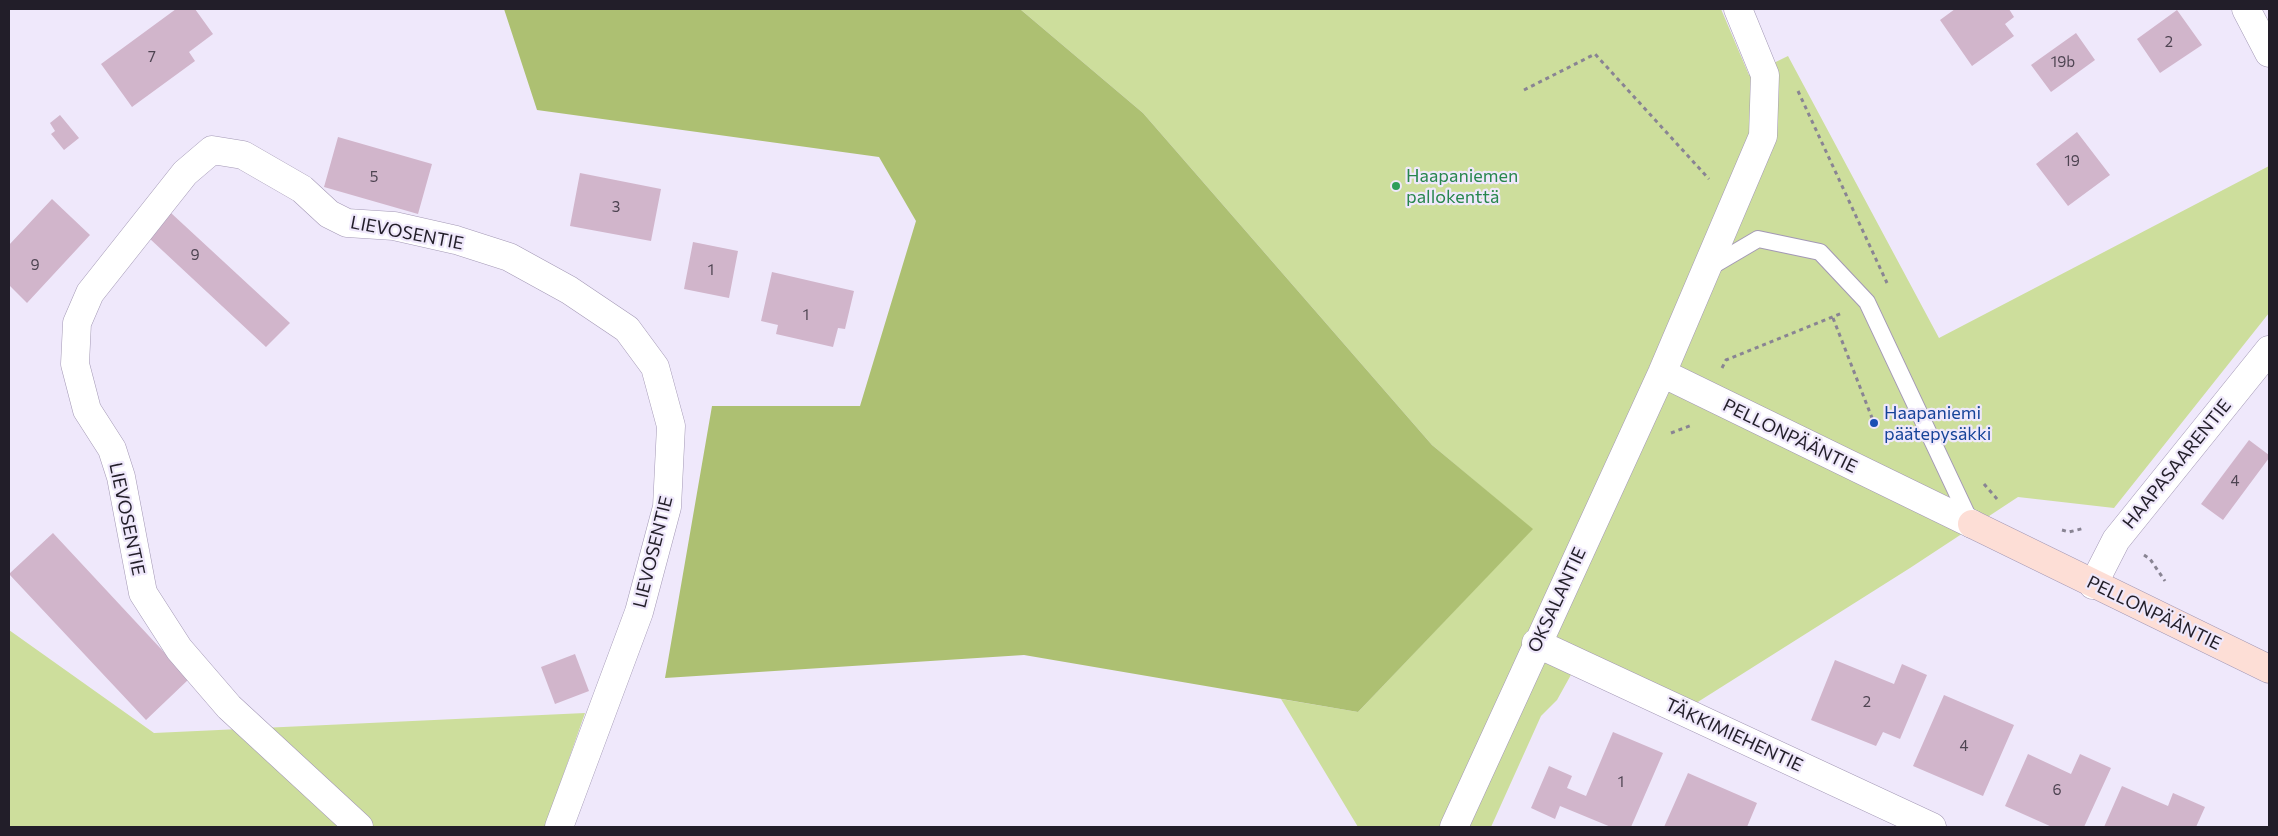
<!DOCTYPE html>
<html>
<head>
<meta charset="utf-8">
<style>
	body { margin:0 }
	#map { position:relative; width:2278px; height:836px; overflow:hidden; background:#efe8fb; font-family:Commissioner,sans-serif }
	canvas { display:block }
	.frame { position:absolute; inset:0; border:10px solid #221e29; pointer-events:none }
</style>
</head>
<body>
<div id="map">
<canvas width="2278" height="836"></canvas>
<div class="frame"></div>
</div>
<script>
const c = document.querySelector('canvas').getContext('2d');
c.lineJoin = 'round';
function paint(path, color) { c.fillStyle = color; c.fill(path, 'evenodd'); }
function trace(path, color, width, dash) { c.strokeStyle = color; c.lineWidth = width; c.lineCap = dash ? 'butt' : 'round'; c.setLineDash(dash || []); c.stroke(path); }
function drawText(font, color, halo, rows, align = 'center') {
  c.font = font + ' Commissioner,sans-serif'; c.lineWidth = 4.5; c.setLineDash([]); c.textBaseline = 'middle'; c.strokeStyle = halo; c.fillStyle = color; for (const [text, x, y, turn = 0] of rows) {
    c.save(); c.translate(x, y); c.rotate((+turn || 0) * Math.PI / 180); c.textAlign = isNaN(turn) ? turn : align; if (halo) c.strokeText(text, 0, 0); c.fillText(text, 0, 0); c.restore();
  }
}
const green = new Path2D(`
	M1020,9h701l28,66 39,-19 151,282 330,-172v147l-155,195 -96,-11 -108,71 -236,149 -102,-44 -15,27 -16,16 -50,111h-133l-77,-128 77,13 174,-183 -100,-84 -289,-332z
	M9,630l145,103 431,-20 -40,114h-536z`);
const forest = new Path2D(`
	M504,9h516l123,104 289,332 101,84 -175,183 -334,-57 -359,23 47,-272h148l56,-185 -37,-64 -342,-47z`);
const building = new Path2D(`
	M176,9h19l18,25 -24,18 6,9 -63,46 -31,-43z
	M1955,9h54l5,8 -9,7 9,12 -42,30 -32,-46z
	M2177,10l25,35 -42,28 -23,-34z
	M2076,33l19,27 -44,32 -20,-27z
	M60,115l19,23 -15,12 -13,-16 4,-3 -5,-8z
	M2077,132l33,43 -42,31 -32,-42z
	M338,137l94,27 -14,50 -94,-27z
	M580,173l81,16 -10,52 -81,-15z
	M52,199l38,36 -63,68 -18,-18v-40z
	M171,213l119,110 -24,24 -117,-109z
	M693,242l45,9 -9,47 -45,-9z
	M772,272l82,19 -9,38 -7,-1 -5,19 -57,-13 2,-9 -17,-4z
	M2249,440l20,15v3l-46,62 -22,-16z
	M53,533l136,146 -43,41 -137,-146z
	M575,654l14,37 -34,13 -14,-37z
	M1835,660l59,24 8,-20 25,11 -27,64 -17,-7 -7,14 -65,-26z
	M1944,695l70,30 -31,71 -70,-30z
	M1613,732l50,21 -32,74h-20l-51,-21 -5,13 -24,-11 18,-42 23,10 -5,12 19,8z
	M2028,754l43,20 9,-20 31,14 -27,59h-32l-47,-21z
	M1688,773l69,30 -10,24h-83z
	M2122,786l46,20 5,-13 32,14 -9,20h-92z`);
const path = new Path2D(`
	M1524,90l71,-36 114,125
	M1798,91l89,192
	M1833,318l41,105
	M1722,368l4,-8 116,-47
	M1671,433l21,-8
	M1984,484l13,15
	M2062,530l7,2 16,-4
	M2144,555l6,4 15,22`);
const lane = new Path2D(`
	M1707,269l51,-30 62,13 47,50 104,221`);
const street = new Path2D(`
	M2246,9l23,44
	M1662,373l310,151
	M2093,585l23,-45 153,-190
	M1536,643l396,184
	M359,827l-130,-120 -50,-58 -36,-56 -22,-116 -9,-28 -25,-39 -12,-46 2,-41 13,-30 95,-120 27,-23 31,5 59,34 27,25 18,9 47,3 62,14 53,17 60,33 58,39 28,38 16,59 -4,81 -28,105 -80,215
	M1454,827l208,-454 101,-237 2,-61 -27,-66`);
const secondary = new Path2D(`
	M1972,524l297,145`);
const markers = [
	[1396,186,5,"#2e9e5b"],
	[1874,423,5,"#1a4fb4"]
];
const numberNames = [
	["2",2169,42],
	["7",152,57],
	["19b",2063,62],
	["19",2072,161],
	["5",374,177],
	["3",616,207],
	["9",195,255],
	["9",35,265],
	["1",711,270],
	["1",806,315],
	["4",2235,481],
	["2",1867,702],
	["4",1964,746],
	["1",1621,782],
	["6",2057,790]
];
const leisureNames = [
	["Haapaniemen",1406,176],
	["pallokenttä",1406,197]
];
const streetNames = [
	["LIEVOSENTIE",407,233,11],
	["PELLONPÄÄNTIE",1790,436,26],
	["HAAPASAARENTIE",2177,464,-51],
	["LIEVOSENTIE",127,519,78],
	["LIEVOSENTIE",653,552,-76],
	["OKSALANTIE",1557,600,-65],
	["PELLONPÄÄNTIE",2154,613,26],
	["TÄKKIMIEHENTIE",1734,735,25]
];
const transitNames = [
	["Haapaniemi",1884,413],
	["päätepysäkki",1884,434]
];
paint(green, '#cdde9c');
paint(forest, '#adc072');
paint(building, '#d1b5cb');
trace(lane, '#a398b5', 18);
trace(street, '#a398b5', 29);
trace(secondary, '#a398b5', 29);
trace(path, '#898493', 3, [4, 4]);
trace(lane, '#fff', 16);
trace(street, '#fff', 28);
trace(secondary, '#fdded6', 28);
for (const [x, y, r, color] of markers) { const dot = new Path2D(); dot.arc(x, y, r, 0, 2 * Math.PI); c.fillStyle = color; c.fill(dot); trace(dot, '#efe8fb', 2); }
drawText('15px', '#4e4452', null, numberNames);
drawText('18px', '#27864d', '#efe8fb', leisureNames, 'left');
drawText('18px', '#221e29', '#efe8fb', streetNames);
drawText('18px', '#164399', '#efe8fb', transitNames, 'left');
</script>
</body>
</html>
